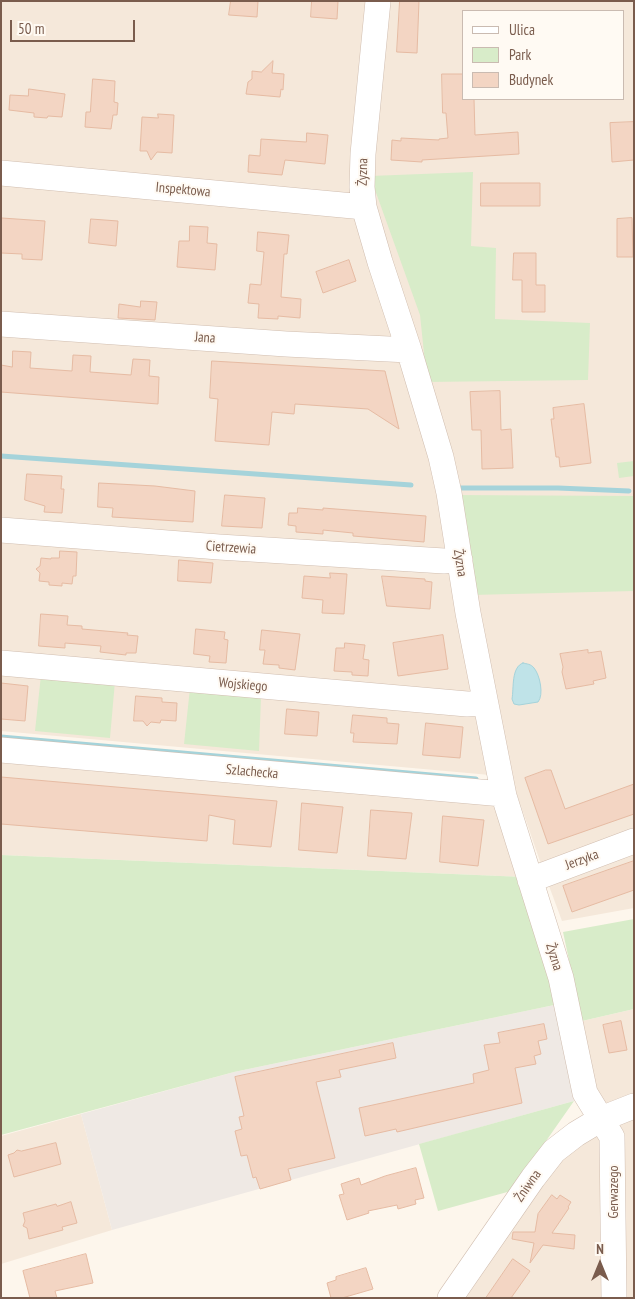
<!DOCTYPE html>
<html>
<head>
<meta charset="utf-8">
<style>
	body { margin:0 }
	#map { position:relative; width:635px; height:1299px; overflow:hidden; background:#fdf6ec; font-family:"PT Sans Narrow",sans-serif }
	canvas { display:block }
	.frame { position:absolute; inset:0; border:2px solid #7a5c4d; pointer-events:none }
	.legend { position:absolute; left:462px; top:10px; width:162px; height:90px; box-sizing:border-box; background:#fffaf3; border:1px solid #cabbb1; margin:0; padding:6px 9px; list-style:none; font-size:15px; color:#7a5c4d }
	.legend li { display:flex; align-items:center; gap:10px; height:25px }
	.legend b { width:25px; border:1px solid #cabbb1 }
	.north { position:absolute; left:575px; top:1239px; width:50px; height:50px; -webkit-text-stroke:4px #fffaf3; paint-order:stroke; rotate:0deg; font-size:14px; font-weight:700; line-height:20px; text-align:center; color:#7a5c4d }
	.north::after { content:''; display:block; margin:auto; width:18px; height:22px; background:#7a5c4d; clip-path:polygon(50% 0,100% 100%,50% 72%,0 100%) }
	.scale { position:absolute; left:10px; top:20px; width:125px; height:22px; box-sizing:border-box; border:2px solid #7a5c4d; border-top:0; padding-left:6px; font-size:15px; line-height:18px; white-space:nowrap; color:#7a5c4d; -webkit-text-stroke:4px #fffaf3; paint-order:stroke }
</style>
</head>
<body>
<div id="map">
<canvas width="635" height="1299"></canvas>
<div class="frame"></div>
<ul class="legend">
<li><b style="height:6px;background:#fff"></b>Ulica</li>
<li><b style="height:14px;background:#d8ecc9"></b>Park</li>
<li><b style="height:14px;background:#f3d5c3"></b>Budynek</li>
</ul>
<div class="north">N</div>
<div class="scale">50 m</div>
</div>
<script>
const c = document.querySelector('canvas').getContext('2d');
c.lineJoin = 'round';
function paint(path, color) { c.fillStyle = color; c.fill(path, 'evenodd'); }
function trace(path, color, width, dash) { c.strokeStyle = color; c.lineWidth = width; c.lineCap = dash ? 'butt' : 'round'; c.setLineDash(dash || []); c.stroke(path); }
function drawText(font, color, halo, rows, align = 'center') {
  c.font = font + ' "PT Sans Narrow",sans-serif'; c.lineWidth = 4; c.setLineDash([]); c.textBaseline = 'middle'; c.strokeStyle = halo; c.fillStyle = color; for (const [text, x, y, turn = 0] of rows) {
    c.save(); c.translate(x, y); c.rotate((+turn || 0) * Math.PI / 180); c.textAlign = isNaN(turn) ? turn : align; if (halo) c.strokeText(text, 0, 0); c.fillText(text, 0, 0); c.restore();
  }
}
const residential = new Path2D(`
	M1,1h368l-11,219 76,252 56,303 -489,-44z
	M387,1h247v907l-72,13 -20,-54 -38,-110 -137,-563zM464,11h160v88h-160z
	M1,758l493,41 30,78 -523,-22z
	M634,1009v90l-32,9 -11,-15 -9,-72z
	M81,1114l31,116 -111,34v-128z
	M634,1114v184h-177l109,-149z`);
const industrial = new Path2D(`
	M559,1004l15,97 -462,129 -31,-116 153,-42z`);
const green = new Path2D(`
	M473,172l-2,74 25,2 -1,71 95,4 -2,57 -161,2 -7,-67 -50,-139z
	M634,461v15l-15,2 -2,-15z
	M454,495l180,1v95l-162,4z
	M41,675l74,6 -5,57 -75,-7z
	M190,688l71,9 -2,54 -75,-7z
	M1,855l523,22 35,127 -325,68 -233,63z
	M634,919v90l-52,12 -19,-89z
	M574,1101l-63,90 -73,20 -19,-67z`);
const water = new Path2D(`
	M523,663c4,1 8,1 11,5 6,7 10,27 4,34l-19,3 -5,-1 -2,-5c2,-11 -1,-32 11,-36z`);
const stream = new Path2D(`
	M1,456l410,29
	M460,488h98l71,3
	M1,737l475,42`);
const building = new Path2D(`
	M231,1h27l-1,16 -28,-2z
	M312,1h26l-1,18 -26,-2z
	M400,1h19l-2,52 -20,-1z
	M273,61l-1,12 12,1 -1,16 -2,-1 -1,8 -34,-3 2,-12 4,-3v-8l9,1z
	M442,74h22v25h10l1,36 43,-3 1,22 -97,6v2l-31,-2 1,-20 9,1v-3l38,2v-1l9,-1 -2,-25h-3z
	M93,79l22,2 -1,21 4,1 -1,12h-4l-2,14 -26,-2 1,-15h4z
	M29,89l36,5 -3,23 -14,-1 -1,2 -13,-1v-4l-25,-3 1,-15 18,1z
	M158,114l16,1 -2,38 -15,-1 -6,8 -4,-9h-7l2,-34 16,1z
	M634,122v38l-22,2 -2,-39z
	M307,133l21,2 -3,29 -40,-4 -3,15 -34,-3 1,-17 11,1 1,-17 45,3z
	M481,183h59v23h-59z
	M2,218l43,3 -3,39 -20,-1v-5l-21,-1z
	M632,218l1,39h-16v-38z
	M91,219l27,2 -2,25 -27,-3z
	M190,226l18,1 -1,16 10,1 -2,26 -38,-3 2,-26h10z
	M258,232l31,3 -2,19h-3l-3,43 20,2 -1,19 -22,-2v3l-20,-1 1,-14 -11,-1 2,-19 11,1 3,-33 -7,-1z
	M514,253h22v32h9v27h-23v-32h-9z
	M349,260l7,21 -33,12 -7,-21z
	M141,301l16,1 -2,18 -37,-2 1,-14 21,3z
	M13,351l18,1 -1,16 42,3 1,-16 18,1 -1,16 41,3 2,-16 17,1 -1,16 10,1 -1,27 -157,-12v-27l11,2z
	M212,361l173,10 14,58 -31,-20 -73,-5 -1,10 -22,-2 -3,33 -54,-4 3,-42 -8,-1z
	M500,391l1,39 10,-1 2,39 -31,1 -1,-39h-9l-2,-38z
	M584,404l7,59 -31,4 -1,-10h-3l-5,-38h3l-1,-11z
	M27,474l35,2 -1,13h3l-2,24 -18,-1 1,-6 -20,-6z
	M99,483l56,3 40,5 -2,31 -81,-5 1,-9 -15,-1z
	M225,495l40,3 -3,30 -40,-2z
	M298,508l25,2v-2l103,8 -2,26 -71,-6v-3l-30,-3v4l-27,-2v-6l-8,-1 1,-12h8z
	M60,551l17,1 -1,24h-3l-1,8 -10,-1v3l-13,-1v-3l-10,-1 1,-8 -4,-4 4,-3 1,-8 10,1v-1h8z
	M179,560l34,3 -2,20 -33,-2z
	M330,573l17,1 -3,40 -22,-1 1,-13 -21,-2 2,-22 26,2z
	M382,576l43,3v2l7,1 -2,27 -43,-3z
	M41,614l27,2 -1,9 15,1v3l46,4 -1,2 11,1 -2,17h-10v2l-26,-3 1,-6 -36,-3v5l-26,-2z
	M196,629l29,3 -1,7 4,1 -2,23 -17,-1 1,-6 -16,-2z
	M262,630l38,4 -5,36 -16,-2v-3l-16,-1 2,-14h-5z
	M443,635l5,34 -50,7 -5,-33z
	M345,643l20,2 -2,14 6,1 -1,16 -16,-1v-3l-18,-1 2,-23h8z
	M588,650v3l13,-2 5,27 -13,3 1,3 -28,5 -4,-17 1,-5 -3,-13z
	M1,683l27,3 -3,35 -24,-2z
	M136,696l26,2v4l15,1 -1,18 -15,-1 -1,3 -9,-1 -4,4 -4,-5h-9z
	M287,709l32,3 -2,24 -32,-2z
	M353,715l34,3v5l12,1 -2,20 -44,-2 1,-9h-3z
	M426,723l37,4 -3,31 -37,-3z
	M546,770h5l14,39 69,-25v30l-86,30 -23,-66z
	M1,777l276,24 -6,46 -38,-3 2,-24 -26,-5 -2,26 -206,-17z
	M302,803l41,4 -6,46 -38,-3z
	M371,810l41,3 -6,46 -38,-3z
	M443,816l41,4 -6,46 -38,-4z
	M634,861v29l-62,22 -9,-26z
	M621,1021l6,29 -18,3 -6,-28z
	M544,1024l3,15 -9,2 3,13 -7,2 2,8 -21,4 7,35 -125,29 -1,-3 -31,7 -6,-28 115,-25 -1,-9 16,-4 -5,-25 16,-2 -2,-10z
	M393,1043l3,15 -57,12 2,7 -25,5 19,76 -47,11 3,11 -31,9 -4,-12 -3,1 -6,-23 -6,1 -6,-25 7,-2 -3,-12 5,-1 -9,-39z
	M56,1143l5,21 -47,13 -6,-22 6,-2 3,-3 4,1z
	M416,1168l8,30 -9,2 1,4 -18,5 -1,-4 -29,6 1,2 -22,7 -8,-25 5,-1 -3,-10 18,-6 2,7 24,-9z
	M552,1195l5,4 3,-4 11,7 -3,5 1,1 -17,25 23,2 -1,14 -31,-4 -13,18 4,-20 -22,-4 1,-7h22l3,-18z
	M71,1202l6,21 -15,4 1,3 -34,9 -2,-11 -4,-2 2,-5 -2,-8 33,-9 1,2z
	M86,1254l7,29 -38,8 2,7h-27l-7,-27z
	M513,1259l17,12 -19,27h-25z
	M366,1268l7,21 -31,9h-11l-4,-15 9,-3v-3z`);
const minor = new Path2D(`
	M378,1l-15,153 -1,33 2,20 16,55 29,88 32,107 8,36 19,120 36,183 57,182 24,115 27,44 2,161
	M1,173l363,34
	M1,324l285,20 123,6
	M1,530l218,17 225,14 16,-1
	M1,663l466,41 18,-1
	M1,750l502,44
	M530,880l104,-39
	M450,1298l83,-120 21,-27 22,-17 25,-15 33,-13`);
const streetNames = [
	["Żyzna",363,172,-89],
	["Inspektowa",183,190,5],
	["Jana",205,338,4],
	["Cietrzewia",231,548,4],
	["Żyzna",460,563,81],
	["Wojskiego",243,685,5],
	["Szlachecka",252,772,5],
	["Jerzyka",582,860,-20],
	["Żyzna",554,957,73],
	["Żniwna",528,1186,-55],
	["Gerwazego",614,1192,-90]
];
paint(residential, '#f5e8da');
paint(industrial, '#efe9e4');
paint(green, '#d8ecc9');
paint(water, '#bfe3e8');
trace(water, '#a5d3da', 1);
trace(stream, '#a5d3da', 5);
paint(building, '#f3d5c3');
trace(building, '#e6bba3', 1);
trace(minor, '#d1beb0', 26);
trace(minor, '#fff', 25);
drawText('14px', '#7a5c4d', '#fffaf3', streetNames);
</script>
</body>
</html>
